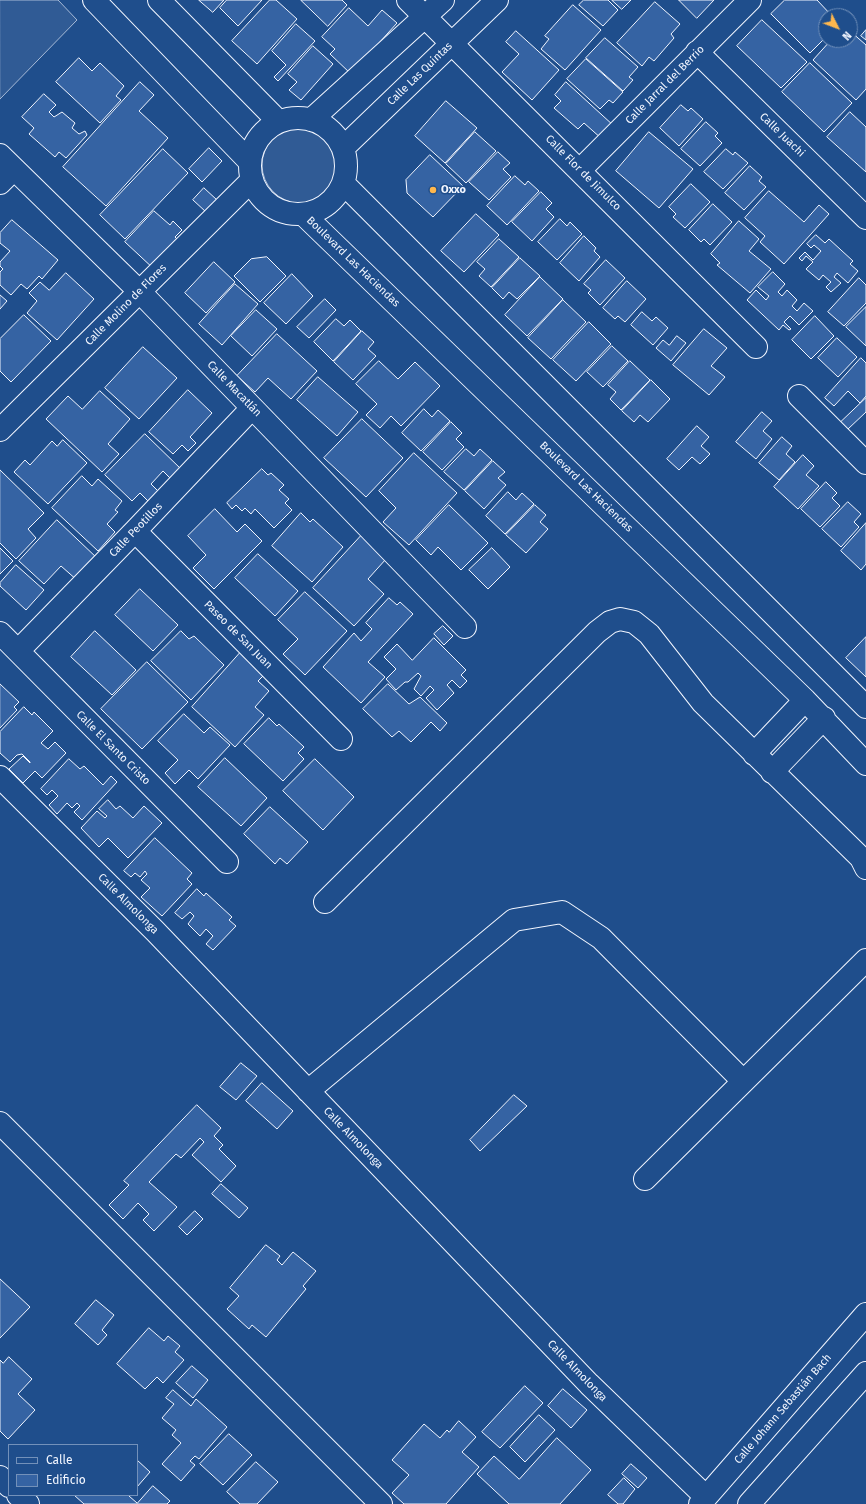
<!DOCTYPE html>
<html>
<head>
<meta charset="utf-8">
<style>
	body { margin:0 }
	#map { position:relative; width:866px; height:1504px; overflow:hidden; background:#1f4e8c; font-family:"Fira Sans",sans-serif }
	canvas { display:block }
	.legend { position:absolute; left:8px; top:1444px; width:130px; height:52px; box-sizing:border-box; background:#1f4e8c; border:1px solid #7391ba; margin:0; padding:5px 7px; list-style:none; font-size:12px; color:#f2f6ff }
	.legend li { display:flex; align-items:center; gap:8px; height:20px }
	.legend b { width:20px; border:1px solid #7391ba }
	.north { position:absolute; left:818px; top:8px; width:40px; height:40px; box-sizing:border-box; background:#1f4e8c; border:1px solid #7391ba; border-radius:50%; rotate:132deg; font-size:11px; font-weight:700; line-height:16px; text-align:center; color:#f2f6ff }
	.north::after { content:''; display:block; margin:auto; width:14px; height:18px; background:#ffb74d; clip-path:polygon(50% 0,100% 100%,50% 72%,0 100%) }
</style>
</head>
<body>
<div id="map">
<canvas width="866" height="1504"></canvas>
<ul class="legend">
<li><b style="height:5px;background:#1f4e8c"></b>Calle</li>
<li><b style="height:11px;background:#3563a3"></b>Edificio</li>
</ul>
<div class="north">N</div>
</div>
<script>
const c = document.querySelector('canvas').getContext('2d');
c.lineJoin = 'round';
function paint(path, color) { c.fillStyle = color; c.fill(path, 'evenodd'); }
function trace(path, color, width, dash) { c.strokeStyle = color; c.lineWidth = width; c.lineCap = dash ? 'butt' : 'round'; c.setLineDash(dash || []); c.stroke(path); }
function drawText(font, color, halo, rows, align = 'center') {
  c.font = font + ' "Fira Sans",sans-serif'; c.lineWidth = 3; c.setLineDash([]); c.textBaseline = 'middle'; c.strokeStyle = halo; c.fillStyle = color; for (const [text, x, y, turn = 0] of rows) {
    c.save(); c.translate(x, y); c.rotate((+turn || 0) * Math.PI / 180); c.textAlign = isNaN(turn) ? turn : align; if (halo) c.strokeText(text, 0, 0); c.fillText(text, 0, 0); c.restore();
  }
}
const built = new Path2D(`
	M0,0h58l19,20 -77,79z
	M262 165a38 38 0 1 1 76 0a38 38 0 1 1-76 0Z`);
const building = new Path2D(`
	M199,0h25l-11,12z
	M227,0h35l-24,26 -18,-18z
	M270,0h6l21,19 -40,45 -25,-23z
	M301,0h41l5,5 -19,21z
	M584,0h24l10,10 -15,16 -24,-21z
	M612,0h19l-9,9z
	M679,0h35l-17,18z
	M785,0h32l15,16h-6v21l-16,16 -39,-39z
	M655,2l25,22 -9,10 3,4 -20,23 -5,-4 -7,9 -25,-23z
	M573,5l28,25 -36,40 -24,-21 8,-10 -4,-3z
	M349,8l19,18 14,-16 15,13 -46,51 -21,-20 5,-5 -13,-12z
	M762,20l45,42 -26,26 -44,-42z
	M296,24l19,17 -37,40 -4,-4 12,-12 -14,-14z
	M866,30v10l-5,-4z
	M516,31l43,39 -27,30 -30,-28 17,-18 -13,-12z
	M850,31l16,14v44l-10,11 -43,-40 18,-20h19z
	M605,38l33,29 -9,10 4,3 -10,11 -37,-33z
	M313,46l20,18 -32,36 -12,-10 8,-8 -9,-8z
	M79,58l13,13 8,-8 24,23 -8,10 5,4 -21,23 -44,-41z
	M586,59l37,33 -10,11 -4,-3 -9,9 -33,-30z
	M810,63l42,40 -28,29 -42,-40z
	M140,82l14,13 -15,16 29,27 -62,68 -43,-39z
	M566,82l48,44 -12,13 -18,-16 -6,6 -24,-21 7,-7 -6,-6z
	M44,94l12,11 -7,7 5,5 8,-5 13,11 -3,5 7,6 6,-3 2,4 -21,23 -7,-6 -4,5 -26,-23 5,-6 -12,-11z
	M446,101l31,27 -32,35 -30,-27z
	M681,105l7,6 3,-3 12,11 -24,27 -19,-18z
	M850,112l16,15v45l-39,-35z
	M706,122l12,11 -3,3 7,7 -22,23 -19,-17z
	M475,132l21,19 -30,32 -20,-19z
	M649,132l44,37 -34,39 -43,-37z
	M209,148l13,13 -20,21 -13,-13z
	M163,149l25,24 -63,66 -25,-24z
	M726,149l7,6 2,-3 13,11 -25,26 -19,-17z
	M498,152l12,11 -7,6 8,8 -22,23 -20,-18z
	M430,155l33,31 -30,31 -26,-24 -1,-13z
	M750,166l12,11 -3,4 7,6 -22,23 -19,-17z
	M515,176l10,9 3,-4 11,10 -32,34 -20,-19z
	M691,184l19,18 -25,26 -12,-11 3,-3 -7,-7z
	M204,188l13,12 -11,12 -13,-12z
	M769,191l35,31 15,-17 10,9 -45,50 -24,-22 5,-6 -20,-18z
	M541,192l11,11 -6,6 8,8 -22,24 -20,-19z
	M713,204l19,18 -22,23 -6,-6 -3,3 -12,-12z
	M154,211l16,14 3,-4 9,9 -7,7 6,6 -26,27 -30,-28z
	M476,214l23,21 -35,37 -23,-21z
	M560,219l7,7 3,-4 12,12 -25,26 -19,-18z
	M12,220l46,40 -16,19 -3,-3 -12,13 -6,-5 -10,11 -11,-10v-13l3,-3 -3,-3v-4l10,-11 -10,-8v-10z
	M739,221l20,18 -10,12 22,18 -21,24 -33,-28 3,-2 -9,-9z
	M816,235l9,8 4,-4 24,22 -3,3 8,7 -10,12 -11,-10 -3,4 7,6 -10,9 -5,-5 5,-5 -8,-7 -4,5 -13,-11 7,-7 -7,-6 -4,5 -3,-3 6,-6 8,8 8,-9 -7,-6 -3,3 -4,-4z
	M584,236l12,12 -2,3 6,6 -21,24 -19,-18z
	M499,239l20,18 -28,30 -12,-11 6,-7 -8,-7z
	M267,257l19,19 -26,26 -26,-26 17,-17z
	M520,258l20,18 -23,23 -8,-7 -6,7 -11,-11z
	M606,260l19,18 -25,27 -12,-12 3,-3 -7,-6z
	M214,262l21,20 -29,31 -21,-20z
	M773,272l12,12 -7,8 4,4 5,-6 10,10 -5,6 5,5 7,-8 9,8 -14,14 -9,-9 -6,6 7,7 -2,1 -6,-5 -4,5 -32,-30 9,-10 10,10 3,-4 -11,-9z
	M66,273l28,26 -37,41 -30,-27 10,-12 -8,-8 11,-11 9,8z
	M292,274l21,22 -27,28 -22,-21z
	M540,277l23,22 -36,37 -22,-21z
	M859,278l7,7v18l-22,23 -16,-14z
	M627,281l19,18 -21,23 -7,-6 -3,3 -12,-11z
	M235,284l23,20 -36,41 -23,-21z
	M0,295l7,6 -7,8z
	M325,299l11,11 -27,28 -12,-11z
	M563,300l23,22 -35,37 -23,-21z
	M866,307v39l-20,-19z
	M256,310l21,19 -25,27 -21,-20z
	M642,312l10,9 4,-4 12,11 -15,17 -22,-20z
	M24,315l27,26 -40,41 -11,-11v-32z
	M815,316l19,20 -23,23 -19,-19z
	M336,319l8,7 6,-6 11,11 -28,30 -19,-19z
	M589,322l22,22 -35,37 -23,-21z
	M704,329l23,19 -16,18 14,11 -16,18 -36,-30z
	M362,331l12,11 -6,7 8,7 -23,24 -19,-18z
	M277,334l40,37 -26,28 -23,-21 -13,14 -18,-16z
	M677,336l9,7 -15,18 -15,-13 7,-8 6,5z
	M837,338l20,19 -19,20 -20,-19z
	M612,346l16,15 -25,26 -16,-15z
	M143,347l34,31 -38,41 -34,-31z
	M861,358l5,5v33l-6,7 -12,-12 -14,15 -9,-8z
	M379,361l19,18 17,-17 25,24 -39,40 -10,-10 -11,12 -14,-13 11,-11 -21,-20z
	M630,361l20,19 -29,30 -11,-11 6,-7 -8,-7z
	M318,377l40,35 -21,24 -40,-36z
	M651,380l19,19 -22,23 -8,-7 -6,7 -12,-11z
	M188,390l24,23 -22,24 6,6 -8,8 -6,-6 -9,9 -24,-22z
	M100,391l30,28 -22,25 11,10 -17,18 -56,-53 22,-23 14,13z
	M866,398v14l-18,17 -7,-7z
	M424,409l8,8 6,-7 12,11 -29,30 -19,-18z
	M762,412l10,9 -9,10 9,8 -16,20 -20,-17z
	M362,419l41,39 -37,39 -42,-39z
	M451,422l11,11 -6,6 8,8 -22,23 -19,-18z
	M697,426l12,11 -8,9 9,8 -10,10 -8,-7 -13,13 -12,-11z
	M145,434l37,36 -10,10 -9,-9 -12,13 7,7 -10,10 -8,-8 -8,8 -27,-26z
	M782,437l10,9 -6,8 9,8 -16,18 -20,-17z
	M63,440l24,23 -39,41 -34,-32 11,-12 5,5 22,-24 5,5z
	M466,449l8,7 6,-7 12,11 -28,30 -20,-18z
	M414,453l43,40 -48,52 -26,-23 13,-14 -17,-17z
	M803,455l11,11 -8,9 13,11 -21,23 -24,-22z
	M493,461l12,11 -7,6 8,7 -22,24 -19,-18z
	M262,469l6,6 3,-2 13,12 -5,5 10,9 -4,4 7,7 -18,18 -19,-19 -4,5 -6,-6 -3,3 -6,-6 -4,4 -5,-6z
	M0,470l44,43 -16,16 8,9 -20,21 -16,-16z
	M82,476l10,10 6,-7 24,22 -7,9 3,2 -11,12 8,8 -17,19 -46,-43z
	M826,482l11,11 -5,5 8,8 -20,21 -19,-18z
	M508,492l8,8 6,-7 12,11 -29,30 -19,-18z
	M848,502l13,12 -7,8 5,5 -18,20 -19,-18z
	M449,505l39,38 -27,27 -23,-23 -7,8 -15,-15z
	M535,505l11,10 -6,7 8,7 -22,24 -20,-18z
	M215,509l22,23 8,-8 17,17 -48,48 -21,-21 13,-13 -18,-19z
	M301,513l9,9 3,-3 30,28 -31,35 -40,-36z
	M57,520l41,39 -20,22 -17,-15 -17,18 -25,-23z
	M866,523v41l-5,6 -20,-19z
	M361,536l25,23 -18,20 16,15 -30,32 -41,-38z
	M0,548l13,13 -13,13z
	M492,548l18,19 -22,22 -19,-19z
	M258,554l40,37 -23,25 -40,-38z
	M16,565l28,25 -18,20 -26,-24v-3z
	M140,589l38,36 -25,26 -38,-36z
	M305,592l42,39 -42,44 -22,-21 15,-15 -20,-19z
	M389,598l8,7 3,-3 13,12 -45,48 17,15 -24,26 -38,-36 31,-34 7,8 11,-12 -6,-6z
	M443,626l10,10 -9,9 -10,-11z
	M95,631l41,39 -24,25 -41,-38z
	M181,631l8,8 5,-3 30,29 -33,35 -40,-39z
	M866,637v40l-20,-19z
	M434,638l32,32 -5,5 6,6 -7,7 -8,-8 -5,5 7,8 -17,17 -11,-12 8,-8 -4,-4 -9,10 -7,-7 7,-13 -3,-3 -10,9h-3l-9,8 -10,-11 10,-10 -12,-12 13,-13 15,16z
	M240,653l24,22 -6,6 11,10 -14,16 9,8 -29,32 -43,-40z
	M147,662l41,40 -46,47 -41,-40z
	M0,684l19,18 -5,5 3,3 -17,18z
	M388,684l21,20 11,-7 27,26 -7,8 -9,-9 -20,20 -12,-11 -7,6 -29,-28z
	M24,707l8,8 2,-3 19,19 -12,12 7,6 7,-7 11,11 -24,25 -7,-7 -12,12 -14,-14 14,-13 7,7v-1l-8,-8 -5,1 -7,7 -10,-9v-21z
	M184,714l20,19 6,-6 20,18 -32,34 -9,-9 -14,14 -10,-11 13,-13 -20,-19z
	M269,718l8,8 2,-2 25,23 -6,6 6,6 -21,22 -39,-37z
	M225,758l42,40 -26,28 -43,-39z
	M69,759l11,10 4,-3 19,19 8,-9 6,6 -35,38 -8,-8 6,-6 -3,-3 -5,5 -5,-5 -10,11 -8,-9 9,-9 -6,-6 -5,5 -6,-6z
	M315,759l39,38 -31,33 -40,-39z
	M108,800l8,9 4,-3 13,12 11,-12 18,17 -34,35 -20,-20 -9,9 -18,-19 16,-17 8,7 2,-2 -8,-7z
	M270,807l38,35 -21,22 -7,-6 -5,6 -31,-30z
	M155,838l37,35 -5,6 5,5 -30,32 -21,-19 9,-9 -9,-8 6,-6 -2,-3 -5,6 -5,-4 -4,4 -7,-6z
	M197,889l7,7 2,-3 26,24 -3,3 7,6 -23,24 -7,-6 7,-8 -7,-7 -6,7 -12,-12 6,-8 -4,-4 -8,7 -7,-6z
	M241,1063l16,13 -21,24 -16,-13z
	M262,1083l31,28 -16,18 -31,-28z
	M514,1095l13,11 -47,45 -10,-11z
	M197,1105l24,23 -7,8 9,9 -4,4 17,17 -15,16 -29,-27 12,-13 -4,-4 -19,20 -5,-4 -27,28 28,25 -23,24 -11,-11 6,-6 -11,-11 -15,16 -14,-14 20,-20 -5,-4z
	M221,1184l27,24 -9,10 -27,-24z
	M195,1211l8,8 -16,16 -8,-8z
	M266,1245l14,11 -3,4 5,5 11,-13 23,19 -13,15 3,3 -40,48 -14,-12 -3,4 -22,-20 12,-13 -9,-8z
	M0,1279l30,28 -30,31z
	M96,1300l18,15 -12,15 5,5 -9,10 -23,-21z
	M149,1328l15,13 4,-5 12,10 -5,6 9,8 -21,23 -6,-6 -12,12 -28,-25z
	M9,1357l23,22 -14,15 17,16 -27,29 -8,-8v-71l3,3z
	M192,1366l16,14 -15,18 -17,-15z
	M525,1386l18,17 -43,45 -18,-16z
	M563,1389l24,21 -16,18 -23,-22z
	M173,1390l18,16 5,-7 31,28 -28,32 -4,-3 -5,5 5,4 -14,16 -19,-17 19,-21 -9,-8 4,-5 -14,-12 12,-14 -8,-6z
	M539,1415l16,15 -30,32 -15,-15z
	M459,1421l17,16 -14,15 17,15 -33,37h-42l-12,-11 17,-18 -17,-15 32,-36 16,14 7,-8 2,2z
	M229,1434l23,21 -29,30 -23,-21z
	M557,1438l34,32 -31,34h-51l-32,-30 17,-18 25,23z
	M137,1460l13,12 -13,15z
	M256,1462l22,20 -21,22h-17l-13,-12z
	M631,1464l16,14 -9,10 -16,-14z
	M624,1478l11,11 -12,15h-5l-10,-9z
	M153,1486l17,15 -3,3h-83l-10,-9h56l-1,1 8,7z`);
const street = new Path2D(`
	M94,0l156,162
	M159,0l120,122
	M408,0l348,347
	M697,52l169,166
	M250 166a48 48 0 1 1 96 0a48 48 0 1 1-96 0Z
	M311,120l132,-120
	M343,148l154,-148
	M0,155l140,137 325,335
	M580,170l170,-170
	M0,183l14,-14
	M343,183l523,524
	M303,214l502,486 61,64
	M799,396l67,67
	M0,430l252,-250
	M135,531l206,208
	M0,633l227,229
	M18,651l117,-120 117,-123
	M754,754l51,-54
	M772,772l52,-54
	M0,777l155,154 434,453 117,113
	M325,902l272,-270 13,-10 10,-3 14,3 15,12 54,69 158,155 5,10
	M308,1091l206,-171 48,-8 39,26 142,143
	M0,1123l381,381
	M645,1179l221,-219
	M0,1477l9,9
	M18,1495l10,9
	M700,1504l166,-190
	M749,1504l117,-131`);
const markers = [
	[433,190,4,"#ffb74d"]
];
const streetNames = [
	["Calle Las Quintas",420,74,-44],
	["Calle Jarral del Berrio",665,85,-45],
	["Calle Juachi",782,135,44],
	["Calle Flor de Jimulco",583,173,45],
	["Boulevard Las Haciendas",353,262,44],
	["Calle Molino de Flores",126,305,-45],
	["Calle Macatlán",234,389,46],
	["Boulevard Las Haciendas",586,487,44],
	["Calle Peotillos",136,530,-46],
	["Paseo de San Juan",238,635,45],
	["Calle El Santo Cristo",113,748,45],
	["Calle Almolonga",128,904,45],
	["Calle Almolonga",353,1138,46],
	["Calle Almolonga",577,1371,46],
	["Calle Johann Sebastián Bach",783,1409,-49]
];
const poiNames = [
	["Oxxo",441,190]
];
paint(built, '#305b95');
trace(built, '#a8bbd7', 1);
paint(building, '#3563a3');
trace(building, '#f2f6ff', 1);
trace(street, '#f2f6ff', 24);
trace(street, '#1f4e8c', 22);
for (const [x, y, r, color] of markers) { const dot = new Path2D(); dot.arc(x, y, r, 0, 2 * Math.PI); c.fillStyle = color; c.fill(dot); trace(dot, '#1f4e8c', 1.5); }
drawText('11px', '#f2f6ff', '#1f4e8c', streetNames);
drawText('bold 11px', '#f2f6ff', '#1f4e8c', poiNames, 'left');
</script>
</body>
</html>
